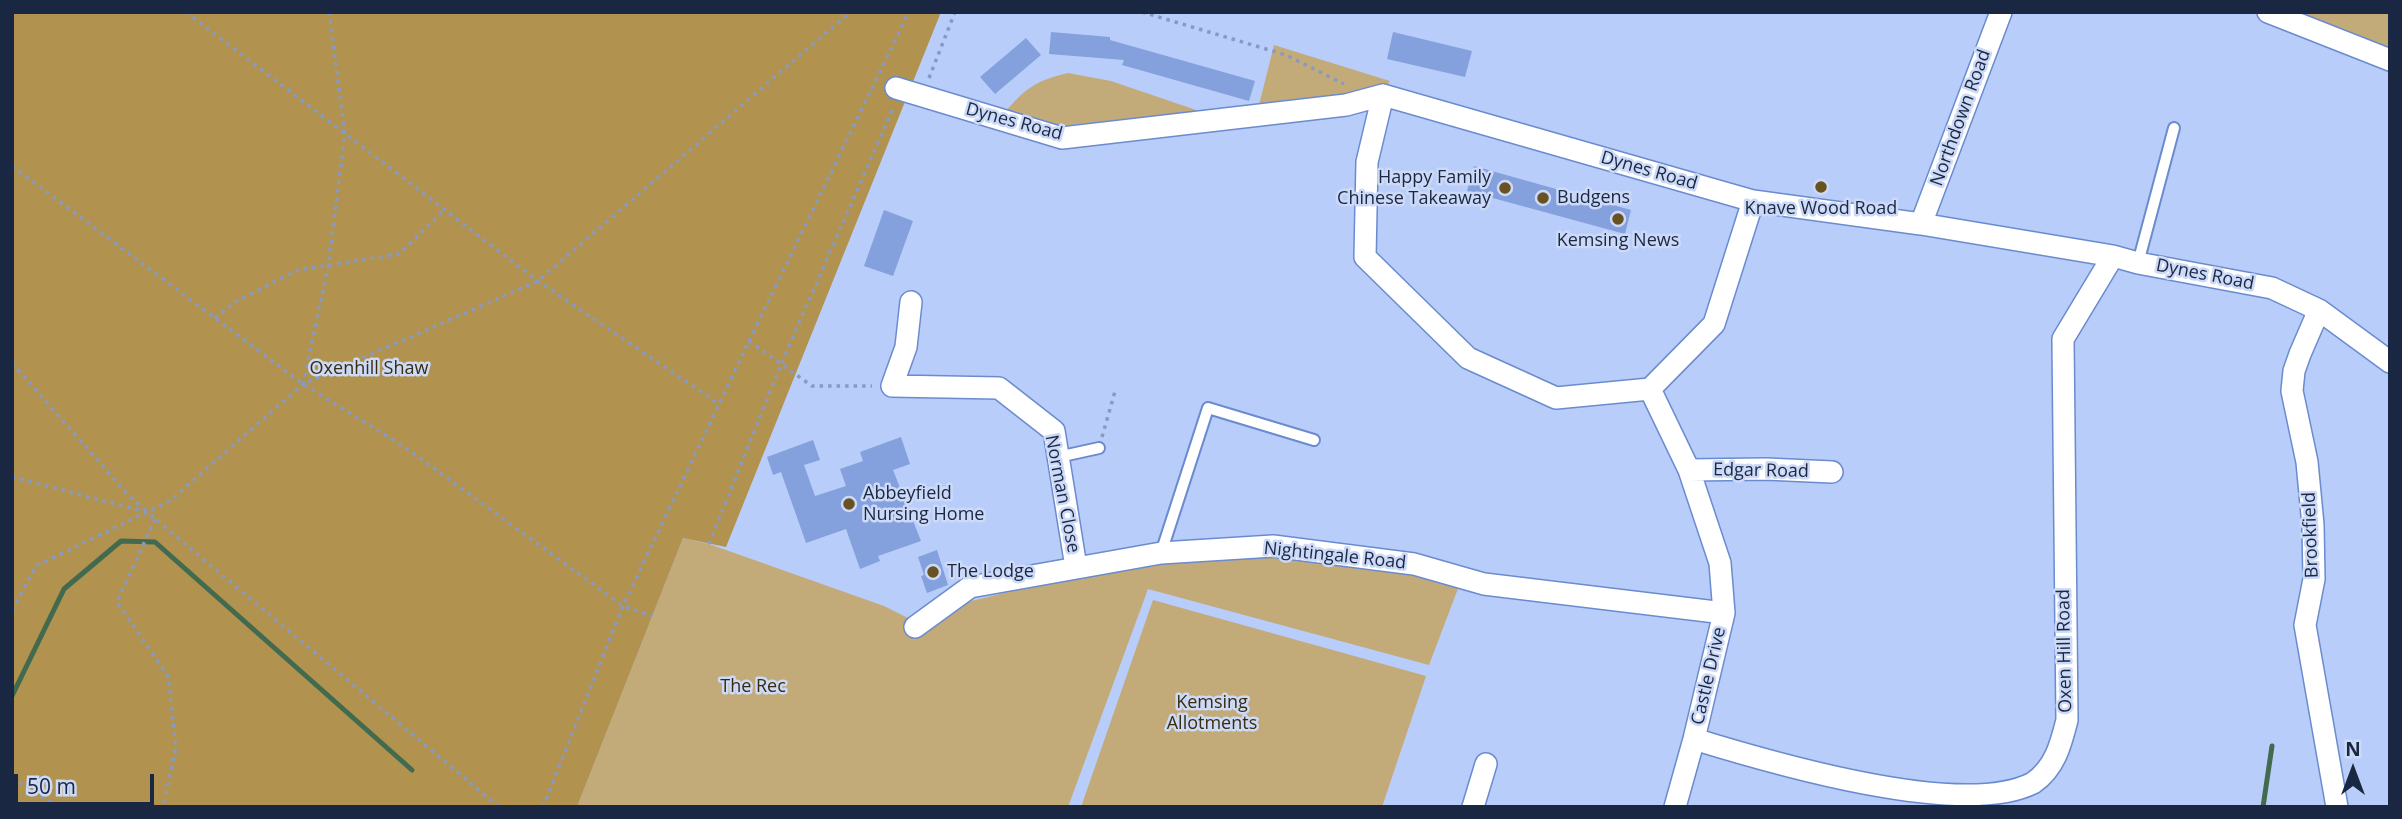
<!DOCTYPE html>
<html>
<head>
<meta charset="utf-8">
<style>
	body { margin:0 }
	#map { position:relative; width:2402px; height:819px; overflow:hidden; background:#b8cdf9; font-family:"Open Sans",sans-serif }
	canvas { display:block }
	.frame { position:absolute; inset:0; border:14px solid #1a2743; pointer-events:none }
	.north { position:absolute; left:2318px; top:735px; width:70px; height:70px; -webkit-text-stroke:5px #ccdaf8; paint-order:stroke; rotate:0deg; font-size:19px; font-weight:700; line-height:28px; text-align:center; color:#1a2743 }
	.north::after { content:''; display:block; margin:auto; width:24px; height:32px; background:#1a2743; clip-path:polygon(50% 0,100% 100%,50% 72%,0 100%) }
	.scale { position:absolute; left:14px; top:774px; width:140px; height:32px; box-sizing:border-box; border:4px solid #1a2743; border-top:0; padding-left:9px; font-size:21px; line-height:24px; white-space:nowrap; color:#1a2743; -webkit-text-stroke:5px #ccdaf8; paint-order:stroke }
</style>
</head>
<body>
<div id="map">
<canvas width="2402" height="819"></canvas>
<div class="frame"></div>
<div class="north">N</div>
<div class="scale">50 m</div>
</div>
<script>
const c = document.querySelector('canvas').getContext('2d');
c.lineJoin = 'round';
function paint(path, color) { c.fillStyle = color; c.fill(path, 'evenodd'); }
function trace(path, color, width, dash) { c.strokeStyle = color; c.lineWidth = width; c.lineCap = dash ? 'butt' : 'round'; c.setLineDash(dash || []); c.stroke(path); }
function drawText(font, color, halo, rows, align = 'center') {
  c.font = font + ' "Open Sans",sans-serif'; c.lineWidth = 5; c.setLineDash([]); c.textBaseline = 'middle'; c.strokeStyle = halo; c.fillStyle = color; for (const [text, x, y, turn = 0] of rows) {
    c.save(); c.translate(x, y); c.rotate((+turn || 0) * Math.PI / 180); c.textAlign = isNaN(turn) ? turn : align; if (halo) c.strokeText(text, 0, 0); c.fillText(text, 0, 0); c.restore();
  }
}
const green = new Path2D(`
	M2289,12h101v40z
	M1274,45l116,36 -5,8 -127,20z
	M1068,73l43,8 88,30 -138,15 -57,-13c22,-25 31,-32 64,-40z
	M683,538l26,6 175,62 44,22 43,-27 104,-25 98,-17 109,-3 132,16 45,14 -30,79 -281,-76 -80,218h-491z
	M1153,600l273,76 -44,131h-301z`);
const forest = new Path2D(`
	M12,12h929l-215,535 -43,-9 -106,269h-565z`);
const stream = new Path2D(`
	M12,696l52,-107 57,-48 34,1 257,228
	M2263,807l9,-61`);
const building = new Path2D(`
	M1051,32l59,5v3l145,41 -6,20 -127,-36 2,-5 -75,-6z
	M1393,32l79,19 -7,26 -78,-18z
	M1026,38l15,17 -46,39 -15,-17z
	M1474,166l157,44 -6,24 -158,-43z
	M884,210l29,11 -20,55 -29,-10z
	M901,437l9,27 -17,6 28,71 -43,15 2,5 -20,8 -14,-40 -40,14 -25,-71 -8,3 -6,-18 46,-17 7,20 -16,5 11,31 31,-10 -6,-17 23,-8 -3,-9z
	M937,550l11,35 -21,8 -6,-17 3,-1 -6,-18z`);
const path = new Path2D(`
	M186,12l352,269 181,123
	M329,12l16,122 -17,133 -25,117 235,-103 312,-269
	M1142,12l144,43 58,29
	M929,78l26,-66
	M12,166l291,218 103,64 217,158 29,10
	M215,318l23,-18 60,-30 101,-16 46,-45
	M749,341l63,45h60
	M12,363l118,134 15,13
	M1102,437l14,-49
	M12,477l135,35 24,-12 132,-116
	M155,519l-38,83 51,74 8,72 -13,59
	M709,544l73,-182 111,-254
	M12,610l24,-44 111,-54 352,295
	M12,778l46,29
	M543,807l80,-201 126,-265 160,-329`);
const lane = new Path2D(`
	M2138,263l36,-135
	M1058,457l41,-9
	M1161,553l47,-145 106,32`);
const street = new Path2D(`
	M2268,12l122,48
	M896,88l166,50 284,-33 37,-10 370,106 168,23 192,32 25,7 134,25 47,22 71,52
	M1383,95l-16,67 -2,95 103,101 88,40 94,-9 64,-65 39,-123
	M1921,224l80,-212
	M911,302l-5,45 -14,39 107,2 55,43 22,136
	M2319,310l-19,44 -6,17 -2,20 15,71 6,63 1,54 -9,46 32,182
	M1650,389l39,81 31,93 4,50 -30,126 -19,68
	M1689,470l77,-1 66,3
	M915,627l55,-40 191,-34 112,-7 141,18 70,20 240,29
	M1694,739c78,24 268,80 339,44 22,-15 28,-39 34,-63l-4,-381 50,-83
	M1473,807l13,-43`);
const markers = [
	[1821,187,7,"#685222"],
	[1505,188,7,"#685222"],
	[1543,198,7,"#685222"],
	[1618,219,7,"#685222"],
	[849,504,7,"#685222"],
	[933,572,7,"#685222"]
];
const streetNames = [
	["Northdown Road",1961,118,-70],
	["Dynes Road",1014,122,15],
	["Dynes Road",1649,171,16],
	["Dynes Road",2205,275,11],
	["Edgar Road",1761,471,1],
	["Norman Close",1062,494,79],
	["Brookfield",2311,535,-92],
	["Nightingale Road",1335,556,6],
	["Oxen Hill Road",2065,651,-91],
	["Castle Drive",1709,676,-77]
];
const poiNames = [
	["Happy Family",1491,178,"right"],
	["Chinese Takeaway",1491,199,"right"],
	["Budgens",1557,198],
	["Knave Wood Road",1821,209,"center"],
	["Kemsing News",1618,241,"center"],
	["Abbeyfield",863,494],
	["Nursing Home",863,515],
	["The Lodge",947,572]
];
const parkNames = [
	["Oxenhill Shaw",369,369],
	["The Rec",753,687],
	["Kemsing",1212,703],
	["Allotments",1212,724]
];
paint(green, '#c3aa79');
paint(forest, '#b1924f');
trace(stream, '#426a4f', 5);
paint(building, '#84a1dd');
trace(lane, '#6b8bcf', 14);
trace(street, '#6b8bcf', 24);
trace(path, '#889ac1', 3.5, [3.5, 5]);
trace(lane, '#fff', 10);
trace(street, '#fff', 21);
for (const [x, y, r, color] of markers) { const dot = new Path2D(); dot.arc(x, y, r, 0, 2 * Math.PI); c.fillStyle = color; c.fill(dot); trace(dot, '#ccdaf8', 2.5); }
drawText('18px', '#1a2743', '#ccdaf8', streetNames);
drawText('18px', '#1a2743', '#ccdaf8', poiNames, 'left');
drawText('18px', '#392c0d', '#ccdaf8', parkNames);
</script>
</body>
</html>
